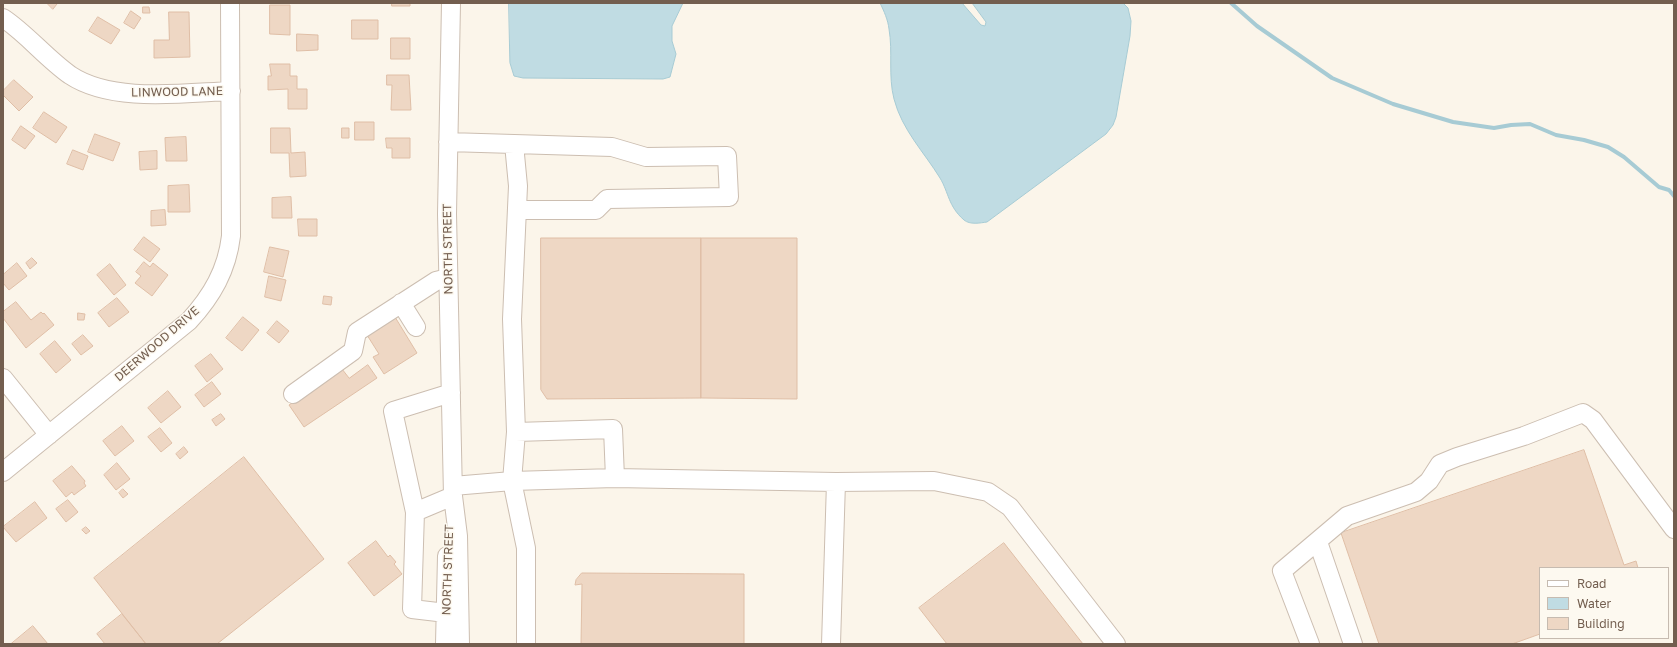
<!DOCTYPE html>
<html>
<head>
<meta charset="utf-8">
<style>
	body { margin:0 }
	#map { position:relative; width:1677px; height:647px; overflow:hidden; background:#fbf5ea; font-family:"Golos Text",sans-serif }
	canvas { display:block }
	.frame { position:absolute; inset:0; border:4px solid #735e4f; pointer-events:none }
	.legend { position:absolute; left:1539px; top:567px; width:130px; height:72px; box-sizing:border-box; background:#fdf9f0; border:1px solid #c6bbb0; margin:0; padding:5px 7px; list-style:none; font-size:12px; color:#735e4f }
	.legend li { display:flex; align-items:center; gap:8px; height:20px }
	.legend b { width:20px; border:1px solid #c6bbb0 }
</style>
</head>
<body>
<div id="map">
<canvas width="1677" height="647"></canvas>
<div class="frame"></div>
<ul class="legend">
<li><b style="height:5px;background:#fff"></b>Road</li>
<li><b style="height:11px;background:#c0dce3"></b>Water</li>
<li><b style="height:11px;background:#eed7c4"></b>Building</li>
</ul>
</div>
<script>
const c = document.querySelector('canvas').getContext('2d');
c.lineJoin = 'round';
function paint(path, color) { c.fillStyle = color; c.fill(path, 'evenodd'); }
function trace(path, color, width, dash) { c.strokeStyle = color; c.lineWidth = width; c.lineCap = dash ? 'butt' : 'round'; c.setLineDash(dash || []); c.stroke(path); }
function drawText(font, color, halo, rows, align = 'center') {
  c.font = font + ' "Golos Text",sans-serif'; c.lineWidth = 3; c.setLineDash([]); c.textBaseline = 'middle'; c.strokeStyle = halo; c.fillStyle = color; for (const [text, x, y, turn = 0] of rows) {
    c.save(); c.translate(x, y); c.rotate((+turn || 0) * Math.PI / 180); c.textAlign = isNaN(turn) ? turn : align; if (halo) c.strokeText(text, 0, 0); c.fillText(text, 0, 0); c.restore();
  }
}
const water = new Path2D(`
	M509,3h174l-11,23v15l4,13 -6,23 -7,2 -140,-1 -9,-2 -4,-13z
	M880,3h82l19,22 4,1 1,-4 -14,-19h151l5,5 3,13 -1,15 -14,81 -3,8 -7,9 -119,88c-7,1 -17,3 -23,-2 -16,-14 -15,-27 -24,-42 -16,-26 -38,-48 -46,-79 -6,-23 -1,-47 -5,-70 -1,-9 -5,-18 -9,-26z`);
const stream = new Path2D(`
	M1231,3l26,23 75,52 61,26 60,18 41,6 17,-3 19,-1 26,11 28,5 24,7 16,10 35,30 10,3 5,6`);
const building = new Path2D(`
	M47,3h10v1l-4,5z
	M392,3h18v3h-18z
	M270,5h20v30l-20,-1z
	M143,7h6l1,6h-7z
	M131,11l10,7 -7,11 -10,-6z
	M169,12h20l1,45 -36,1v-18h15z
	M98,17l22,13 -9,14 -22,-13z
	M352,20h26v19h-26z
	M297,34l21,1v15l-21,1z
	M391,38h19v21h-19z
	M270,64h20v12h7v13h10v20h-19v-20l-20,1v-14h3z
	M387,75h22l2,35h-20l1,-25h-5z
	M14,80l19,17 -14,14 -16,-16v-4z
	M44,112l23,15 -11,16 -23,-15z
	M355,122h19v18h-19z
	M21,126l14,10 -10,13 -13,-9z
	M271,128h19l1,25 14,-1 1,24 -16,1 -1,-24h-18z
	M342,128h7v10h-7z
	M95,134l25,9 -7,18 -25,-9z
	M186,137l1,24h-21l-1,-23z
	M386,138h24v20h-18v-10h-5z
	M73,150l15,6 -5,14 -16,-6z
	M157,151v18l-17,1 -1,-18z
	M189,185l1,27h-22v-26z
	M291,197l1,21h-20v-20z
	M165,210l1,15 -15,1v-15z
	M298,219h19v17h-18z
	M144,237l16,12 -10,13 -16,-12z
	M541,238h160v160l-154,1 -6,-9z
	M701,238h96v161l-96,-1z
	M270,247l19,4 -6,26 -19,-5z
	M32,258l5,5 -7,6 -4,-6z
	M144,262l6,5 3,-4 15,12 -16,21 -17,-13 6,-7 -5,-4z
	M17,263l10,13 -18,14 -6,-7v-8z
	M110,264l16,21 -12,10 -17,-20z
	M269,276l17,4 -5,21 -16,-4z
	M324,296l8,1 -1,8 -8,-1z
	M117,298l12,14 -20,15 -11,-14z
	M16,302l15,18 10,-8 2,2 1,-1 10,12 -28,23 -23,-30v-6z
	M78,313l7,1 -1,6h-6z
	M243,317l16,13 -17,21 -16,-13z
	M395,317l22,36 -33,21 -11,-17 6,-3 -12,-19z
	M277,321l12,10 -10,12 -12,-10z
	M83,335l10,11 -12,9 -9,-11z
	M55,341l16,19 -15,13 -16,-19z
	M211,354l12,15 -16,13 -12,-16z
	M368,365l9,13 -73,49 -15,-22 53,-36 7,9z
	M212,382l9,12 -17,13 -9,-12z
	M168,391l13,16 -20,16 -13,-15z
	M221,414l4,5 -9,7 -4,-6z
	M122,426l12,15 -19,15 -12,-15z
	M160,428l12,15 -11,9 -13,-15z
	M184,447l4,5 -8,7 -4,-5z
	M1584,450l40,115 12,-4 2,7h-98v66l-28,10h-133l-38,-111z
	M244,457l80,102 -107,85h-71l-52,-66z
	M117,463l13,16 -14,11 -12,-15z
	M72,466l13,15 -1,2 2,3 -12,9 -2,-3 -6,5 -13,-16z
	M123,489l5,5 -5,4 -4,-5z
	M68,500l10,12 -12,10 -10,-13z
	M35,502l12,16 -31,24 -13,-15z
	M86,527l4,4 -4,3 -4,-4z
	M376,541l12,16 2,-2 6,7 -2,2 8,10 -28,22 -26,-33z
	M1004,543l79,101h-136l-28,-36z
	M582,573l162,1v70h-163l1,-60 -7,1 1,-5z
	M122,614l24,30h-41l-8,-10z
	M33,626l15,18h-37z`);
const minor = new Path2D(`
	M451,3l-4,211 6,282 5,40 2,108
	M3,18c24,16 43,40 67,57 42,28 112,18 161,16
	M448,142l66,2 4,42 -6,133 4,113 -4,49 14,67v96
	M514,144l98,3 34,10 81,-1 2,41 -122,2 -11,11h-79
	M401,303l15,24
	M3,378l46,57
	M451,393l-58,18 22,101 38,-16
	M293,394l60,-43 4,-19 79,-51 12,-3
	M516,432l97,-3 2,49
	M3,472l186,-151c23,-25 38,-51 42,-85l-1,-233
	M453,486l59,-5 103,-3 221,4 98,-1 54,11 22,15 106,137
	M415,512l-3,97 34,4
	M1318,542l35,102
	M445,644l2,-88
	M831,644l5,-162
	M1310,644l-28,-73 65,-55 69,-24 13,-11 11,-17 17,-7 67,-21 59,-23 10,7 81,109`);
const streetNames = [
	["LINWOOD LANE",177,92,-1],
	["NORTH STREET",448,249,-91],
	["DEERWOOD DRIVE",157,344,-41],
	["NORTH STREET",448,570,-88]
];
paint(water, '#c0dce3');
trace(water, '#a7cbd4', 1);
trace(stream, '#a7cbd4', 4);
paint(building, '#eed7c4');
trace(building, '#dfbea6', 1);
trace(minor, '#ccbeb1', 20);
trace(minor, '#fff', 18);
drawText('12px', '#735e4f', '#fdf9f0', streetNames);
</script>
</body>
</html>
